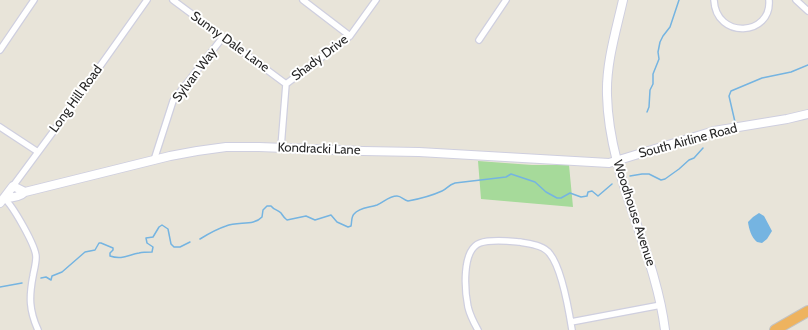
<!DOCTYPE html>
<html>
<head>
<meta charset="utf-8">
<style>
	body { margin:0 }
	canvas { display:block; background:#e8e4d9 }
</style>
</head>
<body>
<canvas width="808" height="330"></canvas>
<script>
const c = document.querySelector('canvas').getContext('2d');
c.lineJoin = 'round';
function paint(path, color) { c.fillStyle = color; c.fill(path, 'evenodd'); }
function trace(path, color, width, dash) { c.strokeStyle = color; c.lineWidth = width; c.lineCap = dash ? 'butt' : 'round'; c.setLineDash(dash || []); c.stroke(path); }
function drawText(font, color, halo, rows, align = 'center') {
  c.font = font + ' Cabin,sans-serif'; c.lineWidth = 4; c.setLineDash([]); c.textBaseline = 'middle'; c.strokeStyle = halo; c.fillStyle = color; for (const [text, x, y, turn = 0] of rows) {
    c.save(); c.translate(x, y); c.rotate((+turn || 0) * Math.PI / 180); c.textAlign = isNaN(turn) ? turn : align; if (halo) c.strokeText(text, 0, 0); c.fillText(text, 0, 0); c.restore();
  }
}
const green = new Path2D(`
	M478,161l54,4h37l4,42 -92,-8z`);
const water = new Path2D(`
	M759,213l5,3 8,15 -5,8 -5,4 -5,-1c-6,-5 -8,-13 -9,-20l5,-5z`);
const stream = new Path2D(`
	M647,112l2,-5 1,-17 3,-6v-10l6,-15 -1,-7 2,-10 3,-6 7,-9 9,-27
	M735,122l-6,-26 2,-5 31,-13 29,-6 17,-7
	M630,176l12,-2h7l12,6 4,-1 14,-10 10,-9 5,-2 9,-10
	M200,239c8,-5 17,-10 26,-13 12,-5 28,0 36,-9l1,-7 4,-4h4c3,4 7,4 10,7 2,3 3,5 6,7l19,-4 9,4 16,-5 6,7 11,5 3,-1c1,-4 0,-9 3,-12 6,-7 15,-6 23,-9 7,-3 12,-9 20,-9 4,0 7,4 11,5 11,-2 23,-5 34,-10 5,-2 6,-6 13,-8l51,-6 5,-3 24,8 11,10 11,6h4l9,-5 11,4 6,-1 1,-4 4,-1 6,5 14,-12
	M41,278l5,-1 5,3 1,-4 10,-4 23,-20 10,-2 4,-7h2l12,5v2l-3,3v3c12,4 18,-1 29,-3 4,-1 9,-1 13,-1l1,-5 -6,-4 -1,-5 7,-1 6,-10 3,-2 6,4 3,15 3,3h6l10,-5
	M0,287l22,-4`);
const minor = new Path2D(`
	M173,0l113,84
	M303,0l47,36
	M714,0c2,40 58,36 55,0
	M796,0l12,11
	M479,40l27,-40
	M0,50l34,-50
	M0,127l38,25
	M281,147l5,-63 64,-48 26,-36
	M154,160l19,-59 50,-64
	M13,186l51,-69 83,-117
	M4,198c9,8 32,48 32,59 0,7 -2,13 -3,19 -4,21 -4,34 5,54
	M571,322l90,-17
	M478,330c-4,-7 -8,-15 -10,-23 -3,-15 -7,-57 12,-64 11,-4 28,-2 40,-1 9,2 24,3 30,12 12,15 19,57 22,76`);
const secondary = new Path2D(`
	M623,0c-7,31 -17,63 -16,95 2,83 48,154 58,235
	M4,198c7,0 16,-1 21,-6l145,-36 27,-5 29,-4h33l104,4 56,1 190,11 105,-32 73,-12 21,-5
	M0,203l13,-17 12,6`);
const motorway = new Path2D(`
	M775,330l33,-19`);
const streetNames = [
	["Sunny Dale Lane",230,42,36],
	["Shady Drive",320,58,-37],
	["Sylvan Way",195,75,-53],
	["Long Hill Road",76,99,-54],
	["South Airline Road",688,141,-15],
	["Kondracki Lane",319,149,2],
	["Woodhouse Avenue",634,213,72]
];
paint(green, '#a6da9a');
paint(water, '#75b4e1');
trace(stream, '#75b4e1', 1.5);
trace(minor, '#cfcfdf', 8);
trace(secondary, '#cfcfdf', 10);
trace(motorway, '#c3c3c3', 12);
trace(minor, '#fff', 5.5);
trace(secondary, '#fff', 8);
trace(motorway, '#eeb35f', 10);
drawText('13px', '#272727', '#fff', streetNames);
</script>
</body>
</html>
